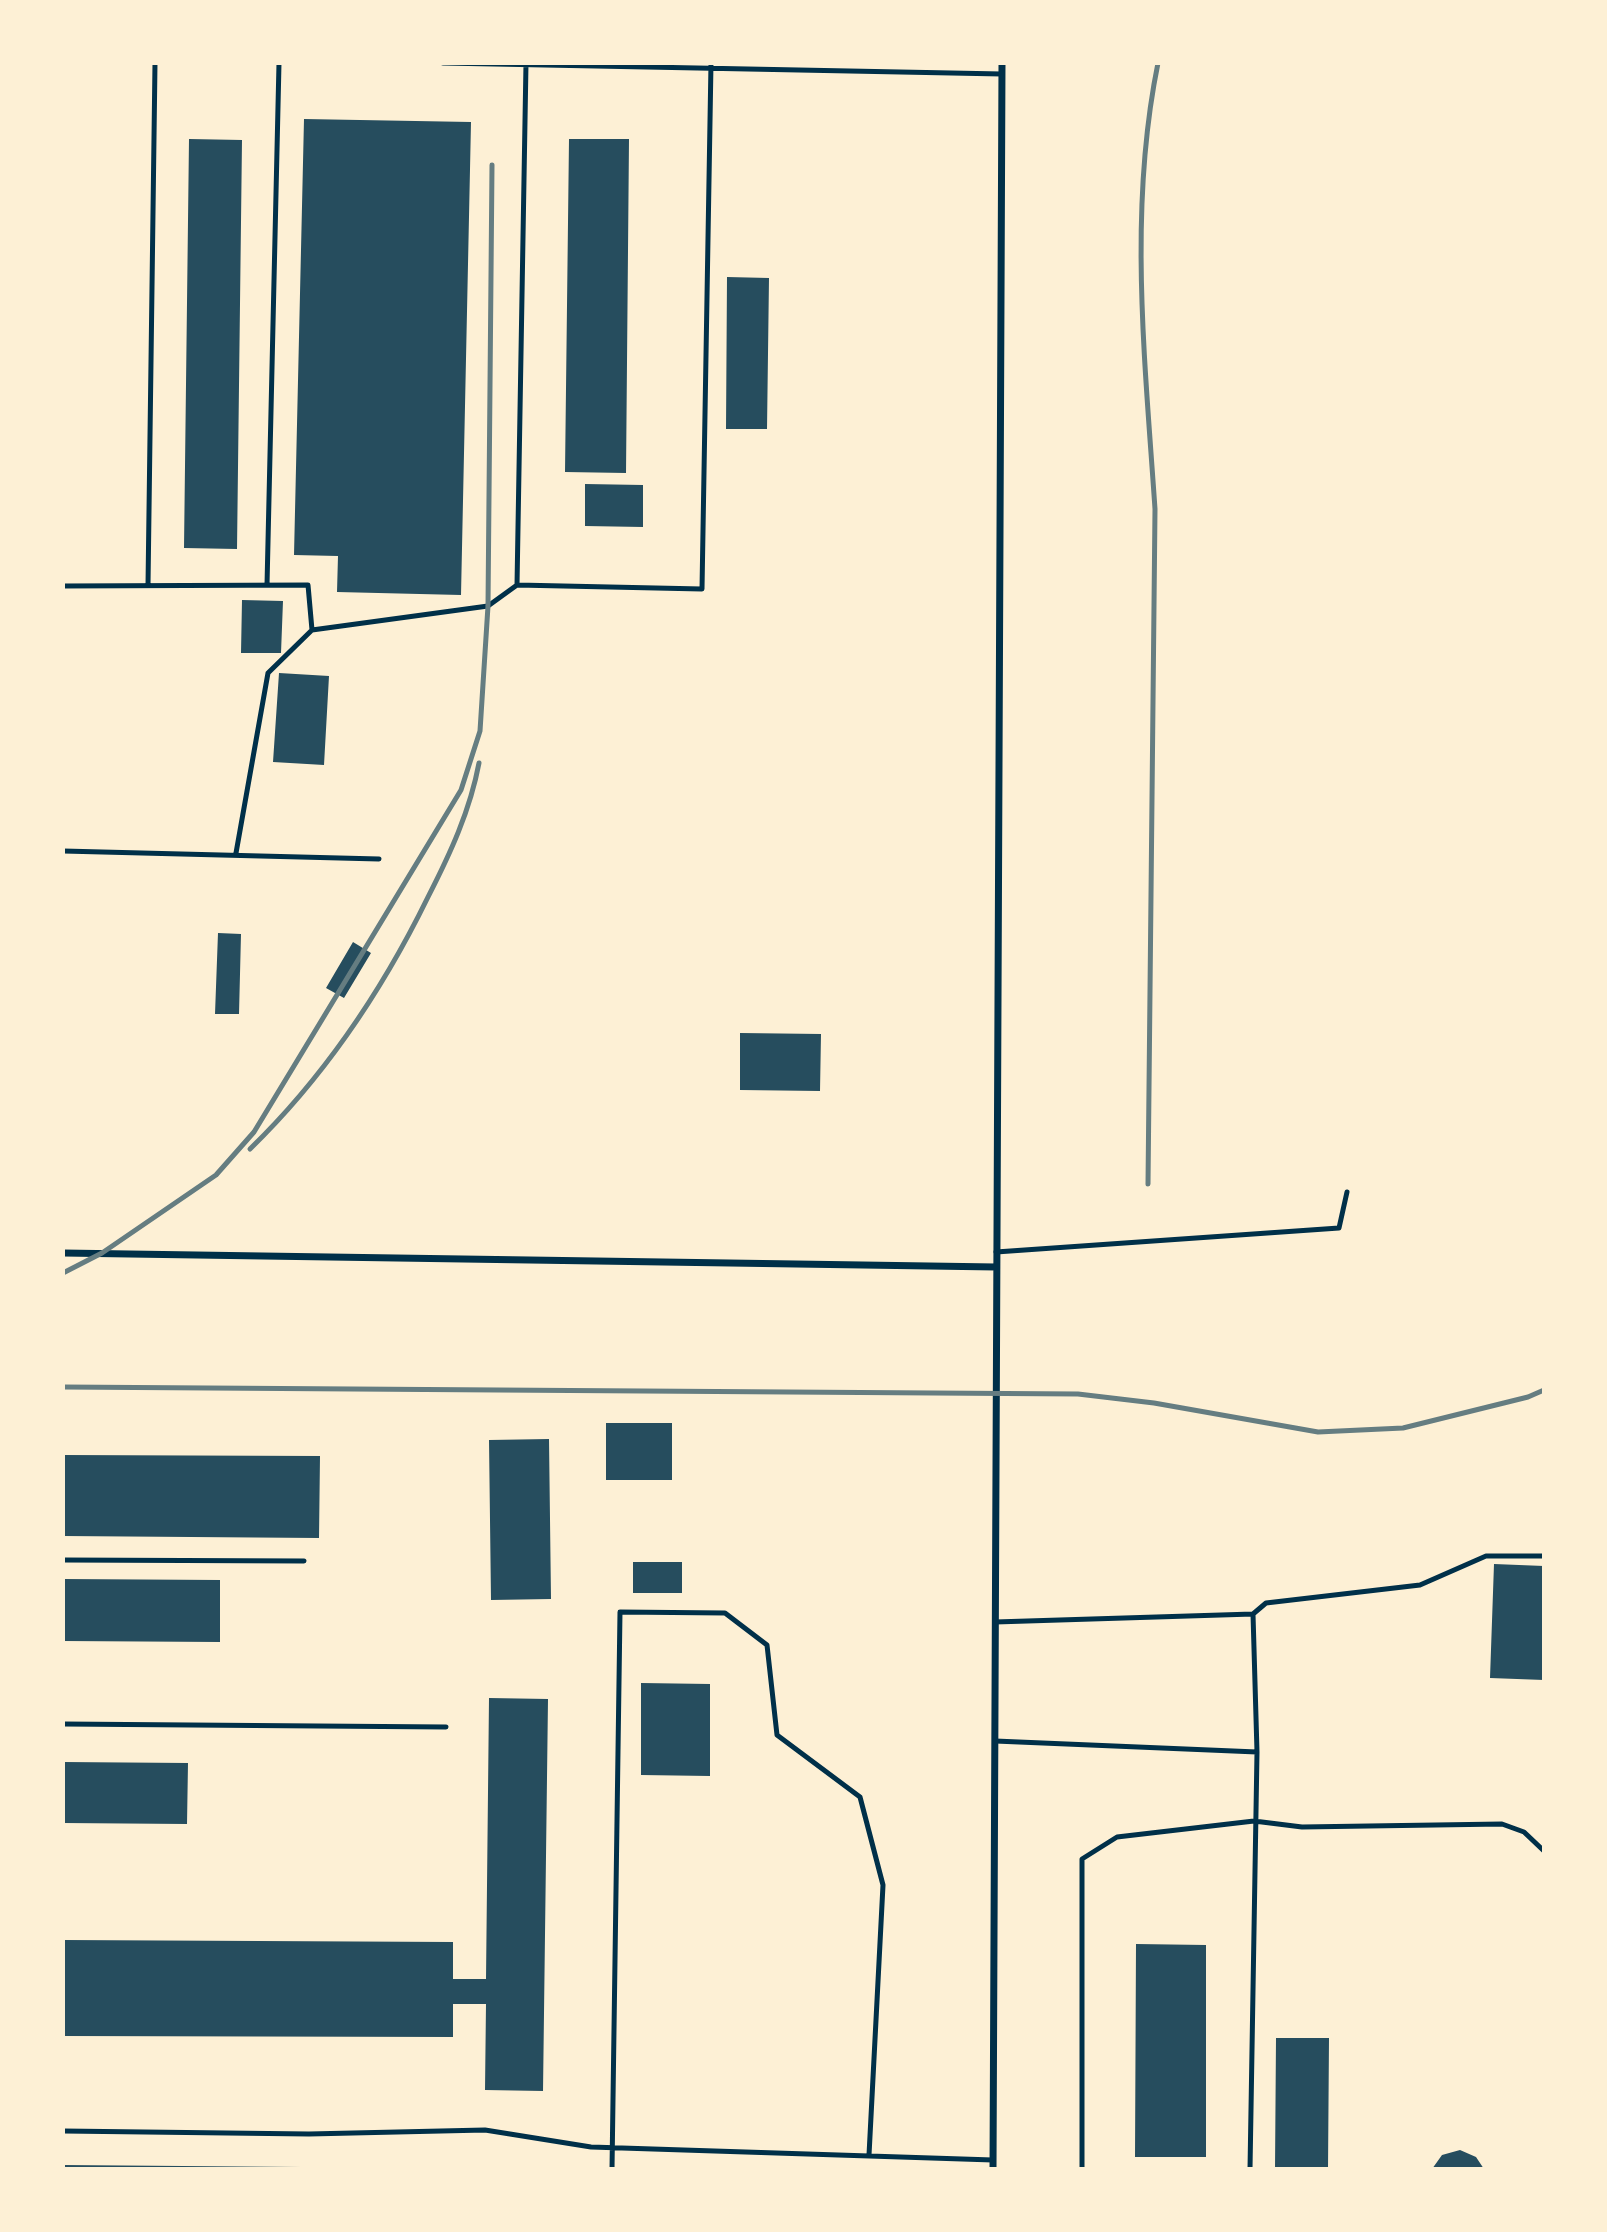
<!DOCTYPE html>
<html>
<head>
<meta charset="utf-8">
<style>
	body { margin:0 }
	#map { position:relative; width:1607px; height:2232px; overflow:hidden; background:#fdf0d5; font-family:Roboto,sans-serif }
	canvas { display:block }
	.frame { position:absolute; inset:0; border:65px solid #fdf0d5; pointer-events:none }
</style>
</head>
<body>
<div id="map">
<canvas width="1607" height="2232"></canvas>
<div class="frame"></div>
</div>
<script>
const c = document.querySelector('canvas').getContext('2d');
c.lineJoin = 'round';
function paint(path, color) { c.fillStyle = color; c.fill(path, 'evenodd'); }
function trace(path, color, width, dash) { c.strokeStyle = color; c.lineWidth = width; c.lineCap = dash ? 'butt' : 'round'; c.setLineDash(dash || []); c.stroke(path); }
const building = new Path2D(`
	M304,119l167,3 -10,473 -124,-3 1,-36 -44,-1z
	M189,139l53,1 -5,409 -53,-1z
	M569,139h60l-3,334 -61,-1z
	M727,277l42,1 -2,151h-41z
	M585,484l58,1v42l-58,-1z
	M242,600l41,1 -2,52h-40z
	M279,673l50,3 -5,89 -51,-3z
	M218,933l23,1 -2,80h-24z
	M353,942l18,11 -27,45 -18,-10z
	M740,1033l81,1 -1,57 -80,-1z
	M606,1423h66v57h-66z
	M549,1439l2,160 -60,1 -2,-160z
	M63,1455l257,1 -1,82 -256,-2z
	M633,1562h49v31h-49z
	M1494,1564l50,2v114l-54,-2z
	M63,1579l157,1v62l-157,-1z
	M641,1683l69,1v92l-69,-1z
	M489,1698l59,1 -5,392 -58,-1 1,-86h-33v33l-390,-1v-96l390,2v37h33z
	M63,1762l125,1 -1,61 -124,-1z
	M1136,1944l70,1v212h-71z
	M1276,2038h53l-1,131h-53z
	M1460,2150l16,7 8,12h-52l10,-14z
	M63,2165l238,2v2h-238z`);
const service = new Path2D(`
	M443,63l559,11
	M148,585l7,-522
	M267,585l12,-522
	M517,585l185,4 9,-526
	M63,586l245,-1 4,45 176,-24 29,-21 9,-522
	M63,851l316,8
	M236,853l32,-180 44,-43
	M996,1252l343,-24 8,-36
	M63,1560l241,1
	M1253,1614l13,-11 154,-18 66,-29h58
	M63,1724l383,3
	M995,1741l262,11 -4,-138 -258,8
	M63,2131l246,3 176,-4 106,17 402,13
	M612,2169l8,-557 105,1 42,32 10,90 83,62 23,88 -14,270
	M1082,2169v-310l35,-22 137,-16 48,6 200,-3 22,8 20,19
	M1250,2169l7,-417`);
const minor = new Path2D(`
	M63,1253l933,14
	M993,2169l9,-2106`);
const rail = new Path2D(`
	M250,1149c75,-73 132,-158 178,-252 22,-43 42,-86 51,-134
	M1148,1184l7,-675c-10,-148 -27,-299 3,-446
	M63,1273l39,-20 114,-78 38,-43 207,-342 19,-59 8,-125 4,-441
	M63,1387l1015,7 76,9 164,29 85,-4 125,-31 16,-7`);
paint(building, '#264d5e');
trace(service, '#003049', 5);
trace(minor, '#003049', 7);
trace(rail, '#657d81', 5);
</script>
</body>
</html>
